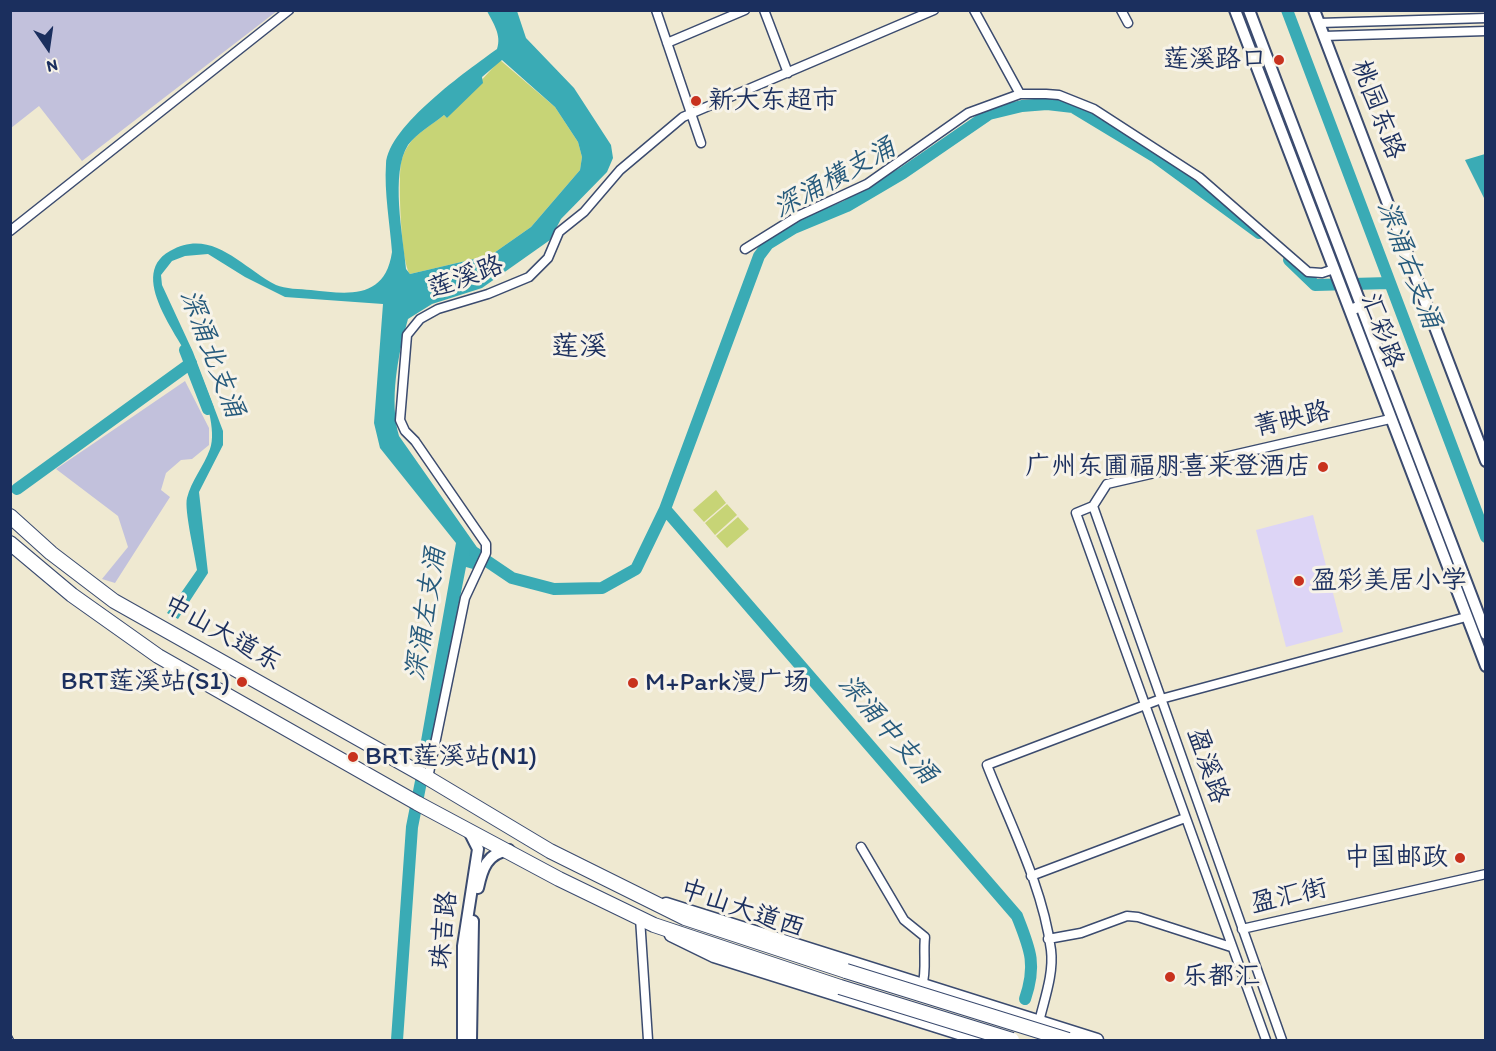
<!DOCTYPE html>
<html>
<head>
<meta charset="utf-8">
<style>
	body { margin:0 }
	#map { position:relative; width:1496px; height:1051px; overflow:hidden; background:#efe9d1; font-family:Itim,sans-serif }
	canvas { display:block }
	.frame { position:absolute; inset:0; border:12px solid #1b2f5e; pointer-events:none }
	.north { position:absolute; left:18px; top:18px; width:60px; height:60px; -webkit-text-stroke:4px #f7f3e8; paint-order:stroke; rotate:167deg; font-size:16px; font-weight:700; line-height:24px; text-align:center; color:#1b2f5e }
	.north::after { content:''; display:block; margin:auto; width:21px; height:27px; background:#1b2f5e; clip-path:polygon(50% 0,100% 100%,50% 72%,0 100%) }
</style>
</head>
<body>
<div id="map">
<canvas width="1496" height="1051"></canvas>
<div class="frame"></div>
<div class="north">N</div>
</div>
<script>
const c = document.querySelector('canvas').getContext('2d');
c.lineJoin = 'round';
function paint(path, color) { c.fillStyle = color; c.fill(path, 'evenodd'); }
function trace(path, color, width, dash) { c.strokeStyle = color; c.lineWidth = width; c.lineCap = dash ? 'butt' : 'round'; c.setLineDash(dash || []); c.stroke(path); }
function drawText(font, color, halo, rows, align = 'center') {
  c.font = font + ' Itim,"LXGW WenKai TC",sans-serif'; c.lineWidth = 6; c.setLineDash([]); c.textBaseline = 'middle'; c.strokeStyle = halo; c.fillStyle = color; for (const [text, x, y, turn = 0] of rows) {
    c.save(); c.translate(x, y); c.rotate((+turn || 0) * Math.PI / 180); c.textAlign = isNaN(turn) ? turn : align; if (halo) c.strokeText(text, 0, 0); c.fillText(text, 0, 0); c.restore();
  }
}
const built = new Path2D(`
	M1313,515l30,117 -57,15 -30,-117z`);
const industrial = new Path2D(`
	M11,10h266v1l-195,150 -43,-55 -28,22z
	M185,381l24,47v17l-17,14 -11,1 -15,13 -5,17 9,7 -55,86 -13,-4 26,-32 -10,-31 -62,-47z`);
const green = new Path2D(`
	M500,60l55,47 23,35 4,15 -2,13 -49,57 -40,28 -81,19c-9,-11 -12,-94 -9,-111 1,-5 4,-13 7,-17 7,-12 25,-22 36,-31l3,3z
	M716,490l10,13 -22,19 -11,-12z
	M727,504l10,11 -22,20 -10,-12z
	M738,517l11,12 -22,19 -11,-12z`);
const water = new Path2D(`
	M487,11h30l9,27 48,50 37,57 2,13 -6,14 -46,47 -11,21 -68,48 -50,16 -24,15c-10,35 -19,82 -9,117l82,117 -8,16 -7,-2 -37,190 -10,-5 37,-209 -76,-95 -6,-25 9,-119 -98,-7 -40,-20 -37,-23 -23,2 -13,5 -11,14 1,10 31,67 30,79v14l-24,47 9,81 -30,46 -11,-6 30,-43c-2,-15 -13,-60 -10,-72 4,-17 17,-32 23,-49 7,-18 -5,-53 -11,-71 -11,-32 -76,-101 -29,-127 42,-24 71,16 106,34 9,4 24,4 35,5 37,4 74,10 81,-38 -2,-28 -8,-60 -6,-88 2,-38 82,-94 111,-115 5,-14 -4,-26 -10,-38zM502,60l53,47 23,35 4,15 -2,13 -49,57 -40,28 -81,19 -4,-5c-3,-33 -16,-96 2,-124 8,-11 25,-21 36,-30l3,3 36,-35 -1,-6z
	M1485,154l1,45 -1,1 -20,-40z`);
const river = new Path2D(`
	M1287,10l199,527
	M1289,260l26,25 74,-2
	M185,350l23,59
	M17,489l174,-126
	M665,509l352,407c13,33 20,48 8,83
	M475,553l37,25 42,11 48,-1 34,-19 29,-60 94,-253 9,-12 26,-16 53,-22 56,-33 86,-59 33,-8 25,-2 26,3 81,49 105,77
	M397,1040l15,-213 17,-86`);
const minor = new Path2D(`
	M656,10l45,133
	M764,10l24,63
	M974,10l46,84
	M1121,10l7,13
	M1319,23l167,-5
	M1324,36l162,-5
	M667,43l78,-33
	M10,231l279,-221
	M745,249l53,-33 69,-32 101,-71 52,-19h26l13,1 35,14 105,68 109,95 14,1 12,-4
	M1093,506l189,534
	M428,778l37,-180 21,-45v-9l-71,-103 -10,-10 -5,-11 7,-85 13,-16 18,-10 50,-15 41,-17 19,-19 11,-26 25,-20 36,-42 63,-53 251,-107
	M861,847l43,73 21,17c-2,17 2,34 -3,49
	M1031,876l154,-58
	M640,918l8,122
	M1242,929l244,-55
	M1048,939l33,-6 46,-17 11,1 93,30
	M1039,1022c5,-22 15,-48 12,-72 -8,-63 -41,-126 -64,-185l174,-66 305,-82
	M1266,1040l-190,-527 17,-7 14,-22 283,-65`);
const tertiary = new Path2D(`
	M1235,10l251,656
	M1249,10l112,295
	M1314,10l172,451
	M1353,309l8,-3 125,328
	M478,888c4,-19 9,-35 31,-38
	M463,1040v-94l15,-97 -9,-18
	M471,1040l2,-119`);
const secondary = new Path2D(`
	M1361,305v1
	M666,904l431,136
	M671,935l43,21 267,84`);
const trunk = new Path2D(`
	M10,516l41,37 63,48 309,174 127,76 135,67 161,53
	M10,543l62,52 86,61 259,147 142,76 95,46 186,62`);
const rail = new Path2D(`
	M10,1036l2,4`);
const trunkBridge = new Path2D(`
	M846,971l222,69
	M840,987l172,53`);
const markers = [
	[1279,60,6,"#c8321e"],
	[696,101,6,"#c8321e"],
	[1323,467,6,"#c8321e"],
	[1299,581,6,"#c8321e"],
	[242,682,6,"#c8321e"],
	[633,683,6,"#c8321e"],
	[353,757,6,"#c8321e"],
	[1460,858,6,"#c8321e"],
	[1170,977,6,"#c8321e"]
];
const poiNames = [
	["莲溪路口",1267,60,"right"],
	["新大东超市",708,101],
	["广州东圃福朋喜来登酒店",1311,467,"right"],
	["盈彩美居小学",1311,581],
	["BRT莲溪站(S1)",230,682,"right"],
	["M+Park漫广场",645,683],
	["BRT莲溪站(N1)",365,757],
	["中国邮政",1448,858,"right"],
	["乐都汇",1182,977]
];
const streetNames = [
	["桃园东路",1377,110,69],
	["莲溪路",466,278,-20],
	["汇彩路",1381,331,70],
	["菁映路",1292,420,-13],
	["中山大道东",222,634,29],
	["盈溪路",1207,766,71],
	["盈汇街",1289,897,-13],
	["中山大道西",742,910,19],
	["珠吉路",445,930,-84]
];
const waterNames = [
	["深涌横支涌",835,179,-29],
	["深涌右支涌",1408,265,69],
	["深涌北支涌",211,354,69],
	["深涌左支涌",427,614,-81],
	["深涌中支涌",887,730,49]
];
const quarterNames = [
	["莲溪",579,348]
];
paint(built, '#ddd5f6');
paint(industrial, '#c2c1dc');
paint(green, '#c7d476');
paint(water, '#3aabb5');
trace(river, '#3aabb5', 12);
trace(minor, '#3b4b6f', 11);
trace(tertiary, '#3b4b6f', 14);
trace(secondary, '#3b4b6f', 15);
trace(trunk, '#3b4b6f', 16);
trace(minor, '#fff', 8);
trace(tertiary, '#fff', 10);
trace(secondary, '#fff', 12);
trace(trunk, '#fff', 14);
trace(rail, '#1b2f5e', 4.5);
trace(rail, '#f7f3e8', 2, [7]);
trace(trunkBridge, '#3b4b6f', 16, []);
trace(trunkBridge, '#fff', 14);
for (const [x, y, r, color] of markers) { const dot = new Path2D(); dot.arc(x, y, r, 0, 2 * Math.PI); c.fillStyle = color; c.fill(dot); trace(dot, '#f7f3e8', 2); }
drawText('26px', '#1b2f5e', '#f7f3e8', poiNames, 'left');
drawText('26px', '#1b2f5e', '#f7f3e8', streetNames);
drawText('italic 27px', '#265a7c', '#f7f3e8', waterNames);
drawText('28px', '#1b2f5e', '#f7f3e8', quarterNames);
</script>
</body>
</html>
